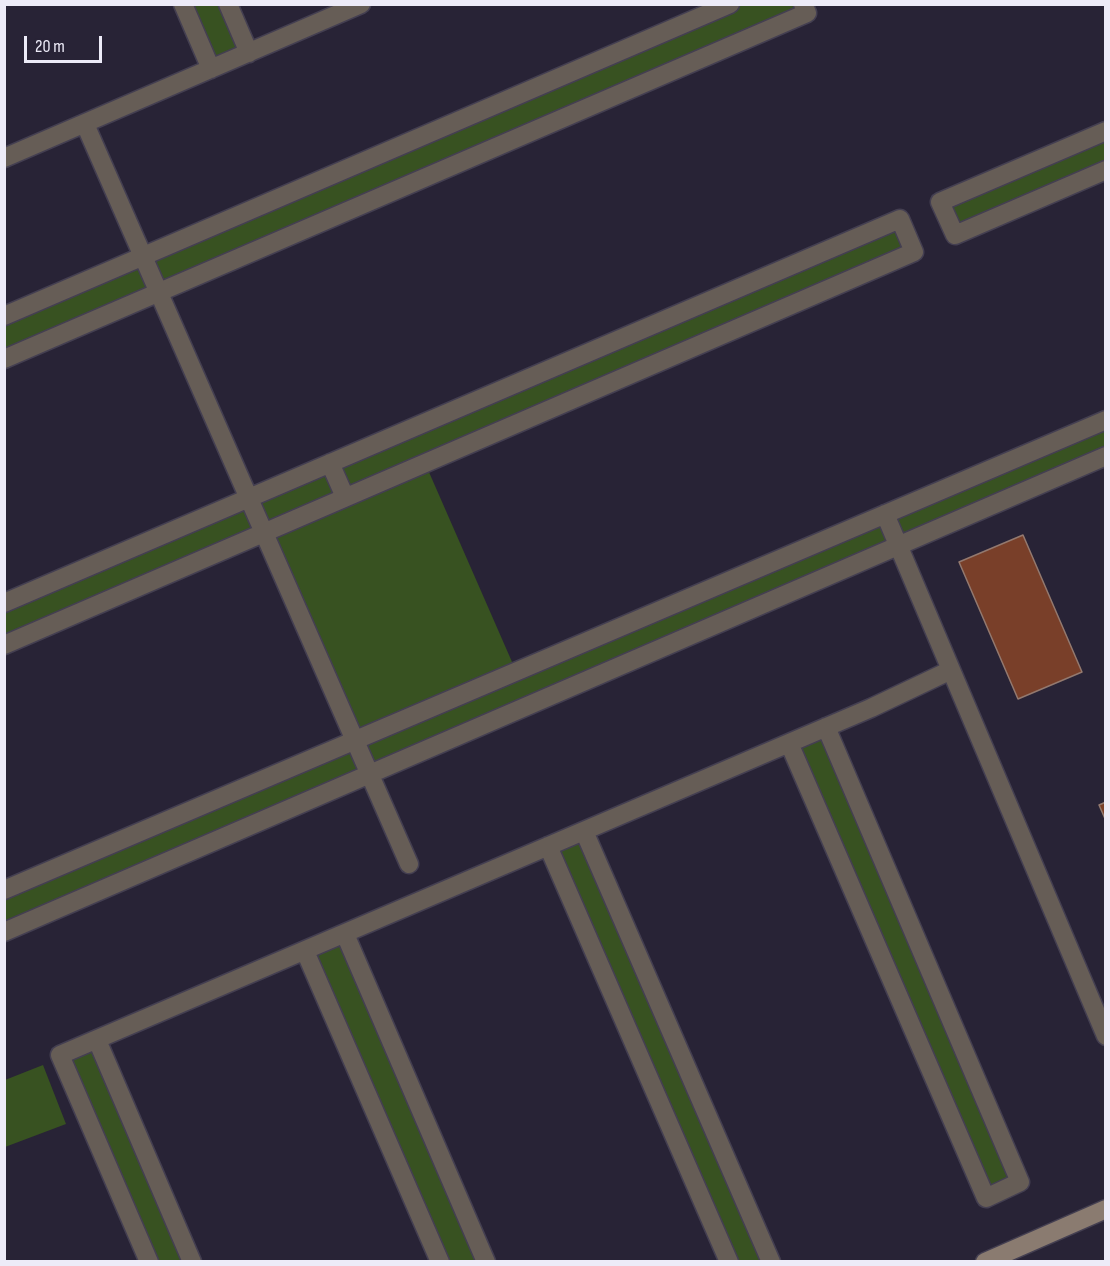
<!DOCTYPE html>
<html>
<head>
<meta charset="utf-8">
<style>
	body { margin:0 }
	#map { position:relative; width:1110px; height:1266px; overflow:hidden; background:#282336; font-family:"Sofia Sans Condensed",sans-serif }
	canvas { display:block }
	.frame { position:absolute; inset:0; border:6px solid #edebf8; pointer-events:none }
	.scale { position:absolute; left:24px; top:36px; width:78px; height:27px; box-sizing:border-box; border:3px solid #edebf8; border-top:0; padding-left:8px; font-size:18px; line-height:21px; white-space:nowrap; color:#edebf8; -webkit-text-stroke:4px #282336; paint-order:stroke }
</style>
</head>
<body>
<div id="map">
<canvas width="1110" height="1266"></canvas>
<div class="frame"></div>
<div class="scale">20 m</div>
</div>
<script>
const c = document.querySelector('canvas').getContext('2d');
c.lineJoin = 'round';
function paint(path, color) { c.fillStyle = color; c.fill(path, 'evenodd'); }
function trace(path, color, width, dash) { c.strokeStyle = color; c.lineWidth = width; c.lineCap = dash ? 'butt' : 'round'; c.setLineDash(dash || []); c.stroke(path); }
const green = new Path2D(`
	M183,5h45l21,48 -38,16z
	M730,5h73l4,8 -802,346v-43z
	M1105,131v39l-150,65 -15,-33z
	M900,219l14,33 -489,211 91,208 589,-251v36l-1100,476v-42l350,-150 -91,-208 -259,113v-42z
	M826,727l194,455 -34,16 -197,-455z
	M584,831l187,430h-42l-181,-415z
	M345,934l141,327h-46l-135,-310z
	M97,1040l95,221h-43l-89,-206z
	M43,1065l23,59 -61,23v-67z`);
const building = new Path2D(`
	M1023,535l59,137 -64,27 -59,-137z
	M1106,802v19l-7,-16z`);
const street = new Path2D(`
	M183,4l28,65
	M228,4l21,49
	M85,124l324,740
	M1106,131l-166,71 15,33 151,-65
	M4,158l357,-154
	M4,316l726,-312
	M4,359l803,-346 -4,-9
	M330,463l15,34
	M885,514l221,522
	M4,603l896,-384 14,33 -910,393
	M789,743l197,455 34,-16 -194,-455
	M584,831l187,431
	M548,846l181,416
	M4,890l1102,-470
	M4,932l1102,-476
	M345,934l141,328
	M305,951l135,311
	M97,1040l95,222
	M149,1262l-89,-207 811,-347 80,-38`);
const secondary = new Path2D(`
	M985,1262l121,-53`);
paint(green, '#385221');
paint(building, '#793f29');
trace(building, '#93796f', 1.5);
trace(street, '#443f51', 21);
trace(secondary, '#443f51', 21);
trace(street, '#665d56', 18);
trace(secondary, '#8a7b70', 18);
</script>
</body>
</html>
